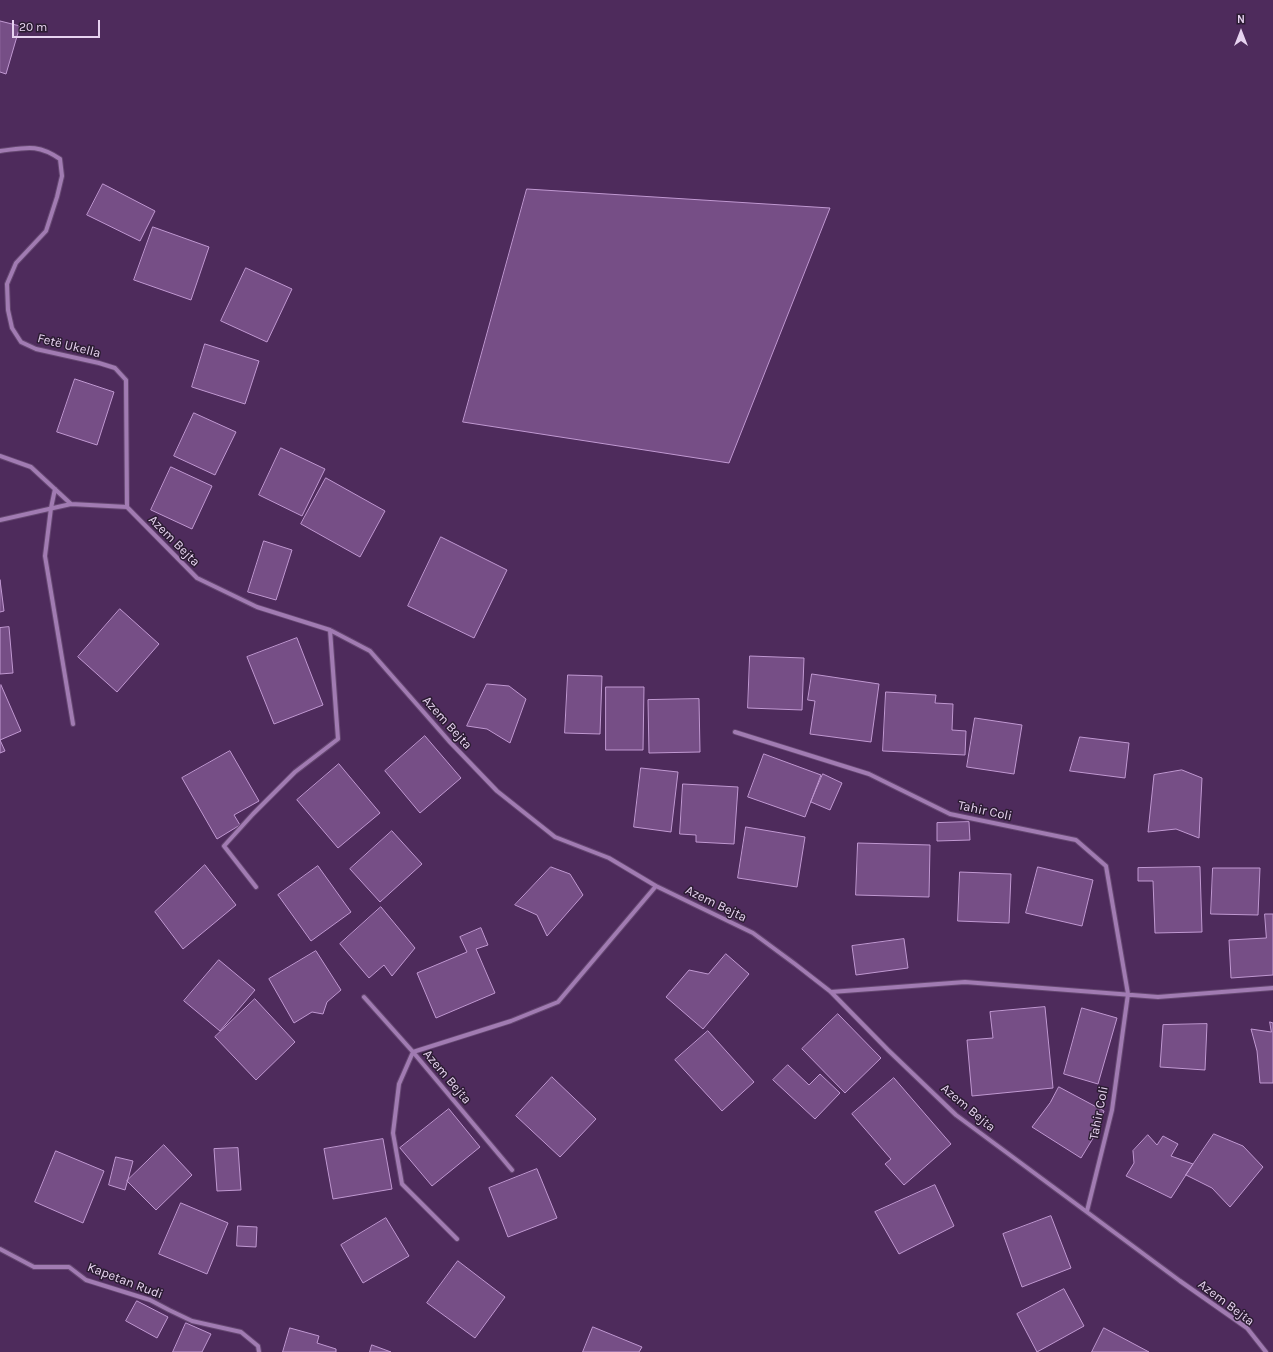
<!DOCTYPE html>
<html>
<head>
<meta charset="utf-8">
<style>
	body { margin:0 }
	#map { position:relative; width:1273px; height:1352px; overflow:hidden; background:#4e2b5c; font-family:Karla,sans-serif }
	canvas { display:block }
	.north { position:absolute; left:1221px; top:12px; width:40px; height:40px; -webkit-text-stroke:3px #2b1c32; paint-order:stroke; rotate:0deg; font-size:11px; font-weight:700; line-height:16px; text-align:center; color:#e7d3f0 }
	.north::after { content:''; display:block; margin:auto; width:14px; height:18px; background:#e7d3f0; clip-path:polygon(50% 0,100% 100%,50% 72%,0 100%) }
	.scale { position:absolute; left:12px; top:20px; width:88px; height:18px; box-sizing:border-box; border:2px solid #e7d3f0; border-top:0; padding-left:5px; font-size:12px; line-height:14px; white-space:nowrap; color:#e7d3f0; -webkit-text-stroke:3px #2b1c32; paint-order:stroke }
</style>
</head>
<body>
<div id="map">
<canvas width="1273" height="1352"></canvas>
<div class="north">N</div>
<div class="scale">20 m</div>
</div>
<script>
const c = document.querySelector('canvas').getContext('2d');
c.lineJoin = 'round';
function paint(path, color) { c.fillStyle = color; c.fill(path, 'evenodd'); }
function trace(path, color, width, dash) { c.strokeStyle = color; c.lineWidth = width; c.lineCap = dash ? 'butt' : 'round'; c.setLineDash(dash || []); c.stroke(path); }
function drawText(font, color, halo, rows, align = 'center') {
  c.font = font + ' Karla,sans-serif'; c.lineWidth = 3; c.setLineDash([]); c.textBaseline = 'middle'; c.strokeStyle = halo; c.fillStyle = color; for (const [text, x, y, turn = 0] of rows) {
    c.save(); c.translate(x, y); c.rotate((+turn || 0) * Math.PI / 180); c.textAlign = isNaN(turn) ? turn : align; if (halo) c.strokeText(text, 0, 0); c.fillText(text, 0, 0); c.restore();
  }
}
const building = new Path2D(`
	M0,21l20,5 -14,48 -6,-2z
	M103,184l52,27 -15,30 -53,-26z
	M527,189l303,19 -101,255 -266,-41z
	M153,227l56,20 -18,53 -57,-20z
	M246,268l46,21 -25,53 -46,-21z
	M205,344l54,17 -14,43 -53,-17z
	M75,379l39,13 -17,53 -40,-13z
	M194,413l42,19 -21,43 -41,-19z
	M281,448l44,21 -23,47 -43,-21z
	M171,467l41,19 -20,43 -41,-19z
	M326,478l59,33 -25,46 -59,-33z
	M441,537l66,33 -33,68 -66,-32z
	M264,541l28,9 -16,50 -28,-8z
	M0,580l4,31 -4,1z
	M120,609l39,35 -42,48 -39,-35z
	M9,627l4,46 -13,1v-46z
	M297,638l26,67 -49,19 -27,-67z
	M750,656l54,2 -2,52 -54,-2z
	M812,674l67,10 -8,58 -61,-8 5,-33 -7,-1z
	M568,675l34,1 -2,58 -35,-1z
	M487,684l22,2 17,13 -16,44 -23,-14 -20,-3z
	M1,685l20,46 -21,9 5,11 -5,2v-67z
	M606,687h38l-1,63h-37z
	M886,692l50,3 -1,8 18,1 -1,26 14,1 -1,24 -82,-4z
	M699,699l1,53 -51,1 -1,-53z
	M975,718l47,7 -8,49 -47,-7z
	M425,736l36,42 -41,35 -35,-42z
	M1080,737l49,6 -4,35 -55,-7z
	M230,751l29,50 -25,14 6,10 -23,14 -35,-61z
	M764,754l57,21 -16,42 -57,-20z
	M339,764l41,49 -42,35 -41,-48z
	M641,768l37,4 -7,60 -37,-5z
	M1182,770l20,8 -3,60 -23,-9 -28,3 6,-57z
	M823,774l19,9 -12,27 -19,-8z
	M683,784l55,3 -4,57 -38,-2v-7l-16,-1z
	M969,822l1,18 -33,1v-18z
	M746,827l59,10 -8,50 -59,-9z
	M392,831l30,33 -42,38 -30,-33z
	M858,843l72,2 -1,52 -73,-2z
	M205,865l31,40 -53,44 -28,-37z
	M318,866l33,46 -40,29 -33,-46z
	M551,867l19,7 13,21 -36,41 -10,-21 -22,-10z
	M1038,867l55,13 -11,46 -56,-13z
	M1200,867l2,65 -47,1 -2,-52h-15v-13z
	M1213,868h47l-2,47 -47,-1z
	M960,872l51,2 -2,49 -51,-2z
	M381,907l34,41 -23,28 -8,-11 -15,13 -29,-34z
	M1265,914h8v61l-42,3 -2,-38 37,-2z
	M481,928l7,17 -12,4 19,44 -59,25 -19,-45 50,-21 -7,-15z
	M904,939l4,29 -52,7 -4,-29z
	M316,951l25,39 -14,12 -4,12 -11,-2 -18,11 -25,-44z
	M726,954l23,20 -46,55 -37,-32 23,-27 19,4z
	M219,960l36,30 -35,41 -36,-30z
	M255,999l40,43 -39,38 -41,-43z
	M1045,1007l8,81 -81,8 -5,-56 26,-2 -3,-26z
	M1082,1008l35,10 -19,66 -34,-10z
	M838,1014l43,44 -36,35 -43,-44z
	M1270,1022l3,1v60h-13l-3,-32 -6,-22 20,3z
	M1207,1024l-2,46 -45,-3 3,-42z
	M708,1031l46,51 -32,29 -47,-51z
	M788,1065l21,20 11,-11 20,19 -25,26 -42,-39z
	M552,1077l44,42 -36,38 -44,-41z
	M894,1078l57,66 -47,41 -19,-21 6,-5 -39,-45z
	M1059,1087l45,24 -6,19 -17,28 -49,-31 18,-24z
	M449,1109l31,38 -48,39 -32,-38z
	M1214,1134l29,12 20,21 -33,40 -18,-19 -26,-13z
	M1148,1135l9,10 6,-9 15,8 -7,12 22,8 -22,34 -45,-22 8,-13 -1,-12z
	M383,1139l9,50 -59,10 -9,-50z
	M164,1145l28,30 -36,35 -29,-29z
	M238,1148l3,42 -24,1 -3,-42z
	M56,1151l48,20 -21,52 -48,-21z
	M116,1157l17,4 -8,29 -16,-5z
	M537,1169l20,49 -49,19 -19,-49z
	M935,1185l19,41 -55,28 -24,-42z
	M181,1203l47,20 -21,51 -48,-20z
	M1051,1216l20,52 -49,19 -19,-53z
	M386,1218l23,38 -46,27 -22,-38z
	M238,1226l19,1 -1,20 -19,-1z
	M458,1261l47,36 -30,41 -48,-35z
	M1064,1289l20,37 -47,26 -20,-38z
	M137,1301l31,16 -11,21 -31,-17z
	M186,1323l25,11 -9,18h-29z
	M593,1327l49,20 -3,5h-56z
	M290,1328l29,8 -2,7 19,6v3h-53z
	M1104,1328l45,24h-57z
	M372,1345l19,7h-21z`);
const minor = new Path2D(`
	M0,151c25,-3 37,-8 60,8l2,17 -5,21 -11,34 -30,32 -9,21 1,26 4,18 9,14 15,7 63,14 16,5 11,12 1,127
	M0,456l31,11 40,37
	M55,489l-4,19 -6,48 28,168
	M0,520l71,-16 56,3 70,71 60,29 73,23 40,21 79,90 48,50 58,46 54,21 47,28 97,47 42,31 36,28 57,58 68,65 224,166 67,47 19,24
	M735,732l134,42 81,40 126,26 30,26 22,128 -16,116 -25,101
	M256,887l-32,-41 29,-32 42,-42 43,-33 -8,-109
	M831,992l134,-10 193,15 115,-9
	M364,997l49,55 99,118
	M457,1239l-55,-55 -9,-51 6,-49 14,-32 98,-31 47,-19 98,-116
	M0,1249l34,18h35l17,13 64,20 19,10 23,11 49,11 17,14 1,6`);
const streetNames = [
	["Fetë Ukella",69,346,14],
	["Azem Bejta",174,541,45],
	["Azem Bejta",447,723,48],
	["Tahir Coli",985,811,12],
	["Azem Bejta",716,904,26],
	["Azem Bejta",447,1077,50],
	["Azem Bejta",968,1108,40],
	["Tahir Coli",1099,1113,-79],
	["Kapetan Rudi",125,1281,21],
	["Azem Bejta",1226,1303,37]
];
paint(building, '#764e86');
trace(building, '#c098d1', 1);
trace(minor, '#654771', 6);
trace(minor, '#a17bb2', 4);
drawText('13px', '#e7d3f0', '#2b1c32', streetNames);
</script>
</body>
</html>
